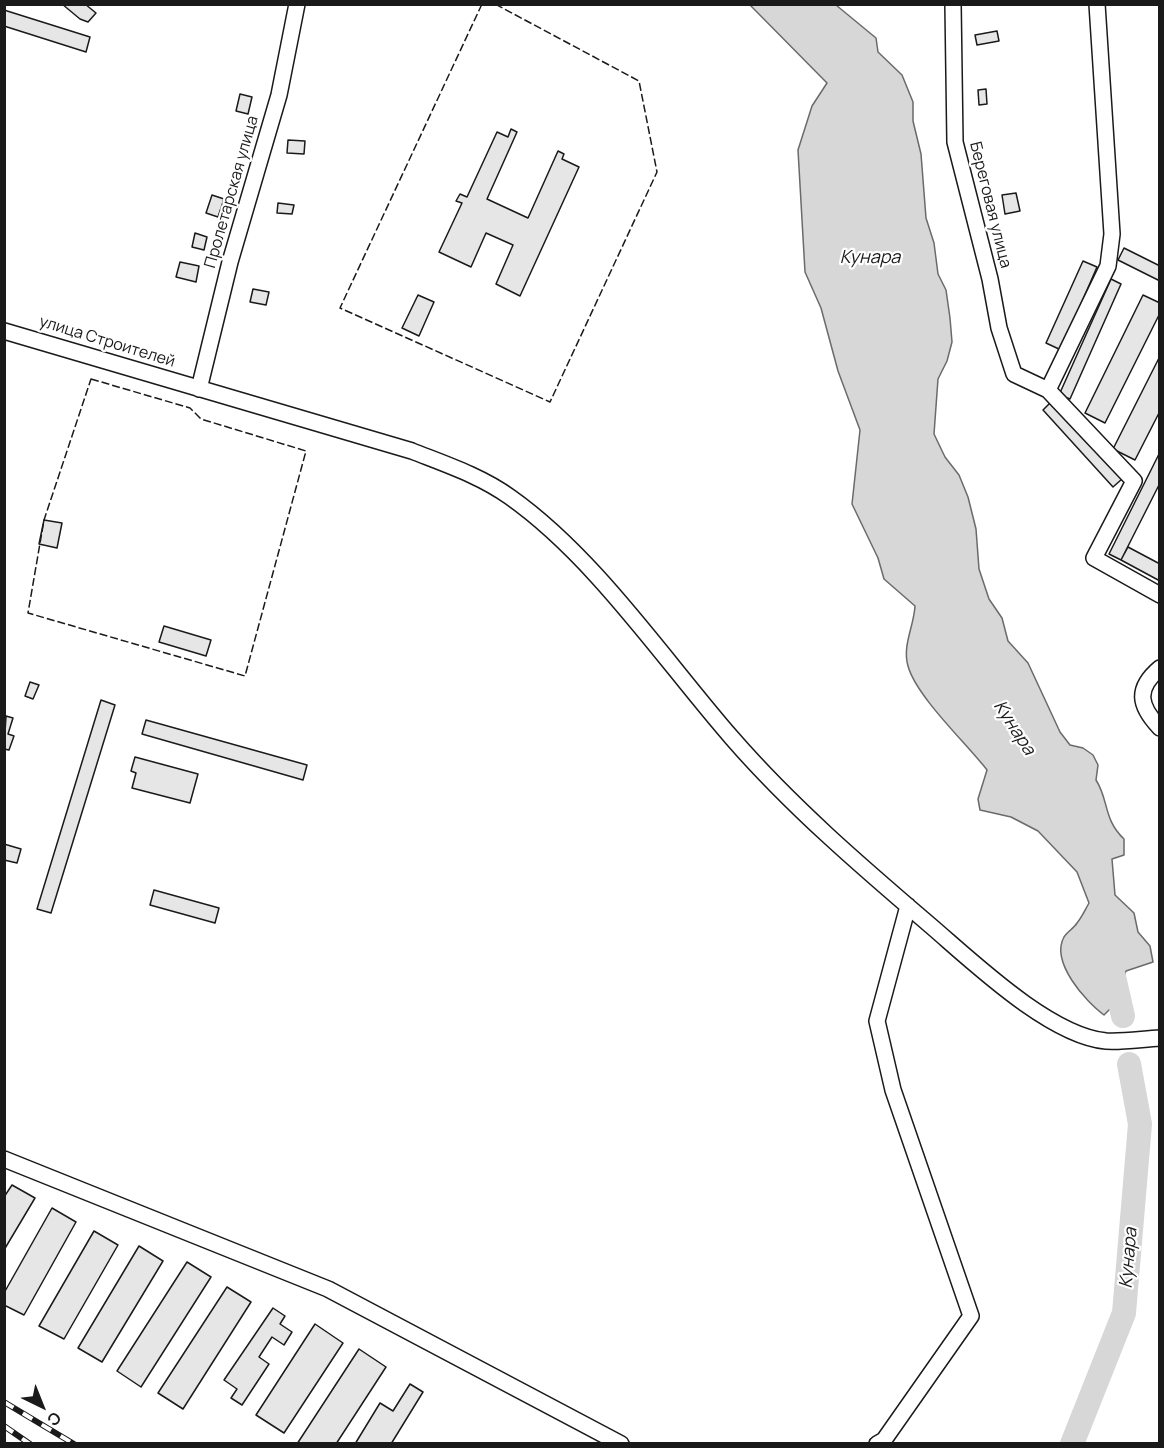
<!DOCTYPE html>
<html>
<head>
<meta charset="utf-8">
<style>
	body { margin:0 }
	#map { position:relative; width:1164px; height:1448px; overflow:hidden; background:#fff; font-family:Manrope,sans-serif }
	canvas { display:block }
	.frame { position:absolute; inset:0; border:6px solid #1a1a1a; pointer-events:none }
	.north { position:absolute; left:12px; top:1376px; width:60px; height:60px; -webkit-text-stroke:4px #fff; paint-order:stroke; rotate:137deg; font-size:16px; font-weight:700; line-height:24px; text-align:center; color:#1a1a1a }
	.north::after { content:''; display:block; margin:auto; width:21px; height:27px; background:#1a1a1a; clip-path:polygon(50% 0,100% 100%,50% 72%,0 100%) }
</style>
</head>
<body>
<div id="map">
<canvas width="1164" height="1448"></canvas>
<div class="frame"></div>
<div class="north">С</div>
</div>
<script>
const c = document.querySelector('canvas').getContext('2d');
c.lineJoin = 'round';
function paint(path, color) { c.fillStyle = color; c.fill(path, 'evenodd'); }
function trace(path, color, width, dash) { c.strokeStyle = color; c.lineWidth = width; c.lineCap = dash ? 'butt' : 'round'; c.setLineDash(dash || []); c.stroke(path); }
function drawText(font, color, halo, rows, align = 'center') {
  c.font = font + ' Manrope,sans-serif'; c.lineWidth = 4.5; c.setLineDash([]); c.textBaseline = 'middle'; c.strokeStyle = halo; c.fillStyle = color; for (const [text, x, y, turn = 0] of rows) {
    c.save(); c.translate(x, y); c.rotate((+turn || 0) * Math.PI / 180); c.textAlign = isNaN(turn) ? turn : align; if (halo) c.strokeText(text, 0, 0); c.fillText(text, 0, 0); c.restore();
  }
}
const water = new Path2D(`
	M750,5h86l40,33 2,14 24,23 11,27v19l8,33 5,64 8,25 4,31 8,16 4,28 2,24 -5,19 -9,18 -4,55 11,23 14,18 9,22 8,32 3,40 10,30 13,19 6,23 20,22 32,69 10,13 13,3 10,7 5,10 -2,15c13,20 7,39 28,59v16l-12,4 3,36 19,18 4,19 12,14 3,16 -27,9 -5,12v15l-17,17c-18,-13 -54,-53 -40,-78 3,-5 10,-9 13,-14 5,-6 8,-13 12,-20l-12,-31 -39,-41 -27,-14 -31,-7 -2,-11 9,-29c-21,-27 -71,-74 -79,-104 -6,-20 6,-40 7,-60l-31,-27 -6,-21 -26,-54 8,-74 -22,-59 -17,-63 -16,-36 -7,-122 14,-44 15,-23z`);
const river = new Path2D(`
	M1112,968l11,48
	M1072,1444l52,-131 16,-189 -11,-60`);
const building = new Path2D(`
	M62,4h23l11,9 -8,9 -8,-3z
	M4,10l86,27 -4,15 -82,-26z
	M997,31l2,10 -22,4 -2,-10z
	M986,89l1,15 -8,1 -1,-15z
	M240,94l12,3 -4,17 -12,-3z
	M511,129l6,3 -30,67 41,19 30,-67 6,3 -2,5 17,8 -59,129 -24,-12 17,-39 -27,-12 -15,34 -32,-15 23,-49 -6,-2 4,-7 7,3 30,-65 11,5z
	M288,140l17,1 -1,13 -17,-1z
	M1016,193l4,18 -15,3 -3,-19z
	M212,195l12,4 -6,18 -12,-4z
	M278,203l16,2 -2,9 -15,-1z
	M195,233l12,4 -3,13 -12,-3z
	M1124,248l36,18v15l-42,-21z
	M1083,261l14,6 -36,83 -15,-7z
	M180,262l19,4 -3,16 -20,-5z
	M1111,279l10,5 -51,115 -11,-4z
	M253,289l16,3 -3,13 -16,-3z
	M418,295l16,7 -15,34 -17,-8z
	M1143,295l17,8v10l-55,110 -20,-10z
	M1160,356v55l-25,49 -22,-11z
	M1052,401l70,78 -9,8 -70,-77z
	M1160,452v31l-39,77 -12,-6z
	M44,520l18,3 -5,25 -18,-4z
	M1128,547l32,17v17l-39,-21z
	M164,626l47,14 -5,16 -47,-14z
	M30,682l9,3 -6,14 -8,-3z
	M101,700l14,5 -64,208 -14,-4z
	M6,716l7,2 -5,16 6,2 -5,14 -5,-1z
	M146,720l161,45 -4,15 -161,-46z
	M135,757l63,17 -8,29 -58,-15 4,-15 -5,-2z
	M4,844l17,5 -4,14 -13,-3z
	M154,890l65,18 -4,15 -65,-18z
	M12,1185l23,13 -31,52v-53z
	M52,1208l24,14 -52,93 -20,-10v-12z
	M94,1231l24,14 -54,94 -25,-13z
	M139,1246l24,15 -61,101 -24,-14z
	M187,1262l24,15 -70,110 -24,-16z
	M227,1287l24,15 -68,107 -25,-16z
	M273,1308l12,8 -5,8 12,8 -8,13 -12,-8 -13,20 10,7 -27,41 -11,-7 6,-9 -13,-9z
	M315,1324l28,19 -59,90 -28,-18z
	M359,1349l27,18 -50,77h-39z
	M410,1384l13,8 -32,52h-36l25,-41 13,8z`);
const minor = new Path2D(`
	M953,4l2,138 35,137 9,49 15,46 34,16
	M1097,4l15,230 -4,32 -60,124 86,91 -40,77 66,37
	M4,331l408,120c33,13 69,25 98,46 85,60 154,163 222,241 60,69 130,129 199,188 42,36 119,110 175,115 17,1 36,-2 54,-3
	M199,389l31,-127 49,-167 18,-91
	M1160,668c-25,21 -21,38 0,60
	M4,1159l324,130 293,155
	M877,1444l7,-4 87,-124 -78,-226 -16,-69 31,-115`);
const rail = new Path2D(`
	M4,1402l70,42
	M4,1426l26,18`);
const fence = new Path2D(`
	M482,4l-142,304 210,94 107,-230 -18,-91 -144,-77
	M91,379l99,29 11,11 105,32 -61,225 -217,-63 16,-93z`);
const streetNames = [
	["Пролетарская улица",232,192,-74],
	["Береговая улица",990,205,76],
	["улица Строителей",107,342,17]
];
const waterNames = [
	["Кунара",870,258],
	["Кунара",1014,728,57],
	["Кунара",1129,1258,-85]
];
paint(water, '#d7d7d7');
trace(water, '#6a6a6a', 1.5);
trace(river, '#d7d7d7', 24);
paint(building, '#e6e6e6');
trace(building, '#1a1a1a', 1.5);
trace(minor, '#1a1a1a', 18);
trace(minor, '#fff', 15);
trace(rail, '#1a1a1a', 6);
trace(rail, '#fff', 4, [11]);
trace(fence, '#1a1a1a', 1.5, [8, 3]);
drawText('16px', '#1a1a1a', '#fff', streetNames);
drawText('italic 18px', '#1a1a1a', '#fff', waterNames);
</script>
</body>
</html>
